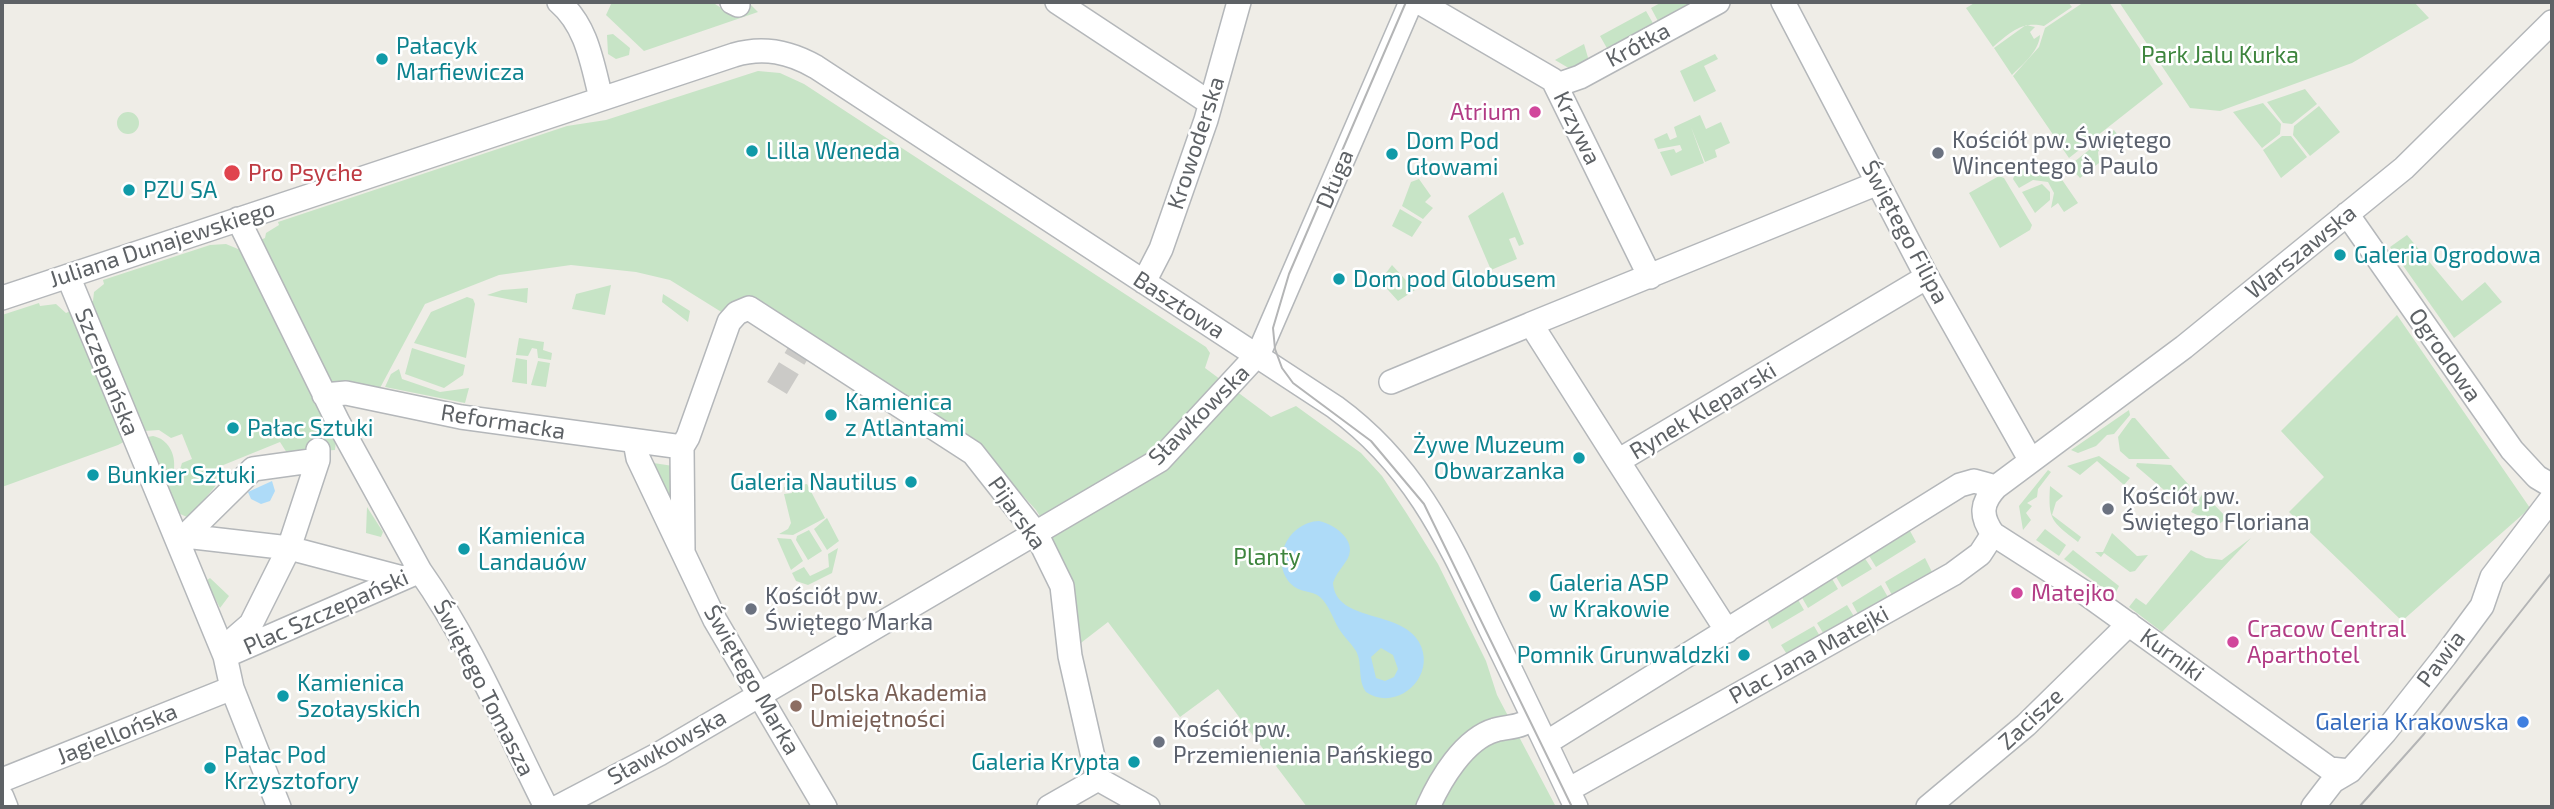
<!DOCTYPE html>
<html>
<head>
<meta charset="utf-8">
<style>
	body { margin:0 }
	#map { position:relative; width:2554px; height:809px; overflow:hidden; background:#efede7; font-family:"Exo 2",sans-serif }
	canvas { display:block }
	.frame { position:absolute; inset:0; border:4px solid #5e6266; pointer-events:none }
</style>
</head>
<body>
<div id="map">
<canvas width="2554" height="809"></canvas>
<div class="frame"></div>
</div>
<script>
const c = document.querySelector('canvas').getContext('2d');
c.lineJoin = 'round';
function paint(path, color) { c.fillStyle = color; c.fill(path, 'evenodd'); }
function trace(path, color, width, dash) { c.strokeStyle = color; c.lineWidth = width; c.lineCap = dash ? 'butt' : 'round'; c.setLineDash(dash || []); c.stroke(path); }
function drawText(font, color, halo, rows, align = 'center') {
  c.font = font + ' "Exo 2",sans-serif'; c.lineWidth = 5; c.setLineDash([]); c.textBaseline = 'middle'; c.strokeStyle = halo; c.fillStyle = color; for (const [text, x, y, turn = 0] of rows) {
    c.save(); c.translate(x, y); c.rotate((+turn || 0) * Math.PI / 180); c.textAlign = isNaN(turn) ? turn : align; if (halo) c.strokeText(text, 0, 0); c.fillText(text, 0, 0); c.restore();
  }
}
const green = new Path2D(`
	M612,2h100l20,13 10,-13h6l10,10 -114,39 -38,-36z
	M1662,2h34l-37,21 -8,-15z
	M1976,2h92l4,5 -28,19c-23,-5 -34,7 -51,21l-27,-39z
	M2084,2h25l54,82 -94,74 -56,-82 26,-29 6,-19z
	M2119,2h295l15,16 -77,45 -132,48 -30,-3z
	M1646,11l8,14 -46,25 -8,-14z
	M2026,25l9,2 -5,5 4,7 6,-4c-1,16 -16,28 -28,40l-18,-27z
	M613,34l17,14 -1,7 -13,4 -8,-5 -1,-19z
	M1584,44l5,17 -17,9 -17,-10z
	M1715,54l3,5 -14,7 12,25 -22,11 -14,-31z
	M758,71l22,2 24,11 402,263 4,6 -5,15 66,49 25,-11 65,47 21,23 25,38 31,50 48,97 11,34 59,112h-249l-89,-118 -38,28 -72,-95 -35,27 -24,-103 2,-12 -15,-24 -41,-45 -242,-167 -30,15 -53,-33 -34,-8 -65,-7 -72,10 -74,29 -45,84 -21,-5 -42,21 19,36 -1,10 -48,3 -7,-11 -64,26 2,15 -29,35 -11,-5 -11,-26 10,-8 5,-16 10,-4 -10,-25 -11,4 -12,-8 -15,1 -26,14 -116,42v-172l37,-12 1,3 16,-2 10,9 27,-12 1,-9 10,-8 -1,-4 107,-35 16,-1 12,5 27,-11 1,-5 13,-8 -1,-3 289,-96 39,-6z
	M2305,89l12,15 -25,20 -9,-1 -16,-21z
	M2263,103l18,21 -1,10 -18,14 -29,-36z
	M2319,106l21,26 -30,24 -17,-21 1,-9z
	M117 123a11 11 0 1 1 22 0a11 11 0 1 1-22 0Z
	M1700,115l6,14 15,-7 9,21 -15,7 2,7 -12,5 -14,-35 13,36 -33,13 -11,-24 14,-3 2,4 6,-3 -2,-5 -22,4 -4,-10 13,-6 3,7 7,-3 -3,-10z
	M2114,130l9,12 -6,5 -2,-3 -13,2 -4,6 1,11 -19,15 -11,-12z
	M2282,136h9l16,21 -26,21 -18,-28z
	M2028,166l13,6 13,-4 24,35 -14,9 -6,-9 -7,5 3,-15 -6,-11 -15,-2 -14,8 -6,-9 2,-5z
	M1999,176l5,2 28,47 -2,5 -30,18 -31,-55z
	M1419,179l12,17 -6,6 8,6 -10,11 -21,-13 9,-24z
	M2042,184l8,8v8l-15,13 -13,-21z
	M1503,192l21,52 -5,2 -4,-9 -6,2 8,20 -26,11 -23,-54z
	M1400,209l22,13 -10,15 -20,-11z
	M2407,235l55,66 23,-19 17,20 -48,36 -64,-91z
	M1392,265l23,25 -17,11 -18,-20z
	M611,285l-6,30 -33,-6 4,-15z
	M528,288l-1,15 -40,-8 15,-5z
	M663,294l27,17 -2,11 -26,-20z
	M467,297l6,2 2,5 -9,54 -52,-15 17,-31z
	M2397,315l133,193 -128,113 -113,-109 35,-35 -43,-46z
	M519,338l25,4 -1,8 9,3 -1,7 -13,-2 -1,-9 -5,-1 -4,8 -12,-1z
	M412,348l53,17 -2,10 -19,13 -39,-14z
	M516,358l11,2v24l-15,-2z
	M538,361l12,2 -4,24 -15,-2z
	M399,369l3,10 38,13 29,-4 -4,15 -80,-16 6,-13z
	M2129,410l1,5 -16,19 -7,1 -11,11 -18,7 -7,-3z
	M2132,418h3l35,41h-41l-9,-8 -2,-14z
	M153,436c15,3 23,18 21,33l-9,10 -17,-42z
	M2099,456l31,22 -6,7 -27,-24 -17,14 -13,-9z
	M647,462l26,4 -1,38z
	M2137,463l34,2 18,20 3,8 -8,14 -48,-41z
	M2048,470l3,2 -13,17 -1,8 -10,6 5,3 -6,7 5,7 -8,10 -4,-24z
	M807,484l18,34 -32,17 -14,-1 9,-5 3,-6 -7,-29 8,-1v-4l-8,1v-3z
	M2050,486l13,10 -7,6 -4,13 29,22 -3,5c-27,-21 -30,-22 -28,-56z
	M2203,493l24,25 -9,7 -27,-13z
	M367,507l16,25 -2,5 -15,-4z
	M827,518l12,23 -12,9 -13,-21z
	M1909,529l7,13 -40,25 -8,-13z
	M2045,529l21,16 -7,11 -23,-16z
	M809,530l13,21 -14,9 -12,-20 1,-4z
	M2112,533l25,23 11,-1 -13,16 -5,1 -26,-19 -3,4 -6,-5h8z
	M777,538l14,1 12,22 -12,9z
	M2251,538l-89,94 -33,-25 7,-9 10,7 45,-55 15,8 16,2z
	M838,548l-6,25 -24,12 -12,-4 -4,-8 12,-6 6,9 19,-9 -1,-13z
	M2073,550l46,36 -5,10 -50,-37z
	M1864,557l8,12 -30,18 -7,-12z
	M1925,558l8,16 -40,23 -8,-15z
	M1831,577l7,12 -30,19 -7,-12z
	M210,578l19,18 -9,12 -14,-27z
	M1881,585l8,14 -30,17 -7,-13z
	M1797,598l7,12 -32,19 -6,-12z
	M1847,605l8,13 -30,18 -8,-13z
	M1814,626l7,12 -33,18 -7,-11z`);
const water = new Path2D(`
	M272,481l3,10 -5,10 -9,3 -10,-5 -3,-7z
	M1319,521c15,3 38,19 29,37 -5,9 -12,15 -15,25 3,40 67,26 86,59 19,34 -22,71 -53,50 -9,-13 -3,-28 -10,-41 -5,-8 -12,-14 -17,-22 -6,-10 -10,-24 -19,-32 -8,-7 -21,-4 -29,-13 -22,-24 -2,-62 28,-63zM1381,648l12,7 5,14 -4,8 -9,4 -9,-3 -5,-21z`);
const minorTunnel = new Path2D(`
	M777,388l21,-35`);
const minor = new Path2D(`
	M559,2c28,24 33,61 42,96
	M732,2l6,3
	M1057,2l153,101
	M1419,2l134,78 97,197
	M1783,2l144,275 104,184
	M1557,85l23,-8 138,-75
	M1878,183l-347,141 87,137 309,-184
	M2347,214l165,236 25,27 15,9
	M68,276l157,380 7,32 47,119
	M1144,282l17,-33 45,-129 33,-118
	M2,298l732,-243c30,-9 56,-3 82,12l519,340c82,60 114,135 156,223 29,59 57,118 85,177
	M1391,382l140,-58
	M324,395l22,-2 115,24 221,30
	M635,442l3,16 77,162 110,187
	M318,460l-65,9 -68,67 104,12 114,30
	M1618,461l109,170
	M683,550l-1,-103 6,-10 41,-115 8,-9 12,-5 224,145 63,80 26,53 8,70 28,123 50,28
	M420,571c51,72 86,157 126,236
	M225,656l195,-85 -82,-149 -100,-203
	M225,656l11,-19 15,-13 38,-76 29,-88v-10
	M1546,743l414,-258 14,-4 22,6
	M2350,771l-20,-2 -245,-176 -92,-59c-13,-18 -12,-31 3,-47l188,-140 220,-179 148,-146
	M2,780l230,-92
	M1568,790l385,-216 27,-20 13,-20
	M2,797l4,10
	M558,807l101,-53 501,-294 99,-107 152,-351
	M1049,807l49,-28
	M1428,807c12,-27 36,-68 67,-77 8,-3 18,-2 27,-6
	M1928,807l98,-82 103,-101
	M2313,807l20,-26 17,-10 35,-39 60,-76 37,-50 10,-29 60,-79`);
const tram = new Path2D(`
	M1406,2l-117,272 -16,54 2,21 7,19 11,15 78,58 53,63 148,303
	M2359,807l65,-73 128,-162`);
const markers = [
	[382,59,7,"#0f9aa8"],
	[1535,112,7,"#d1479c"],
	[752,151,7,"#0f9aa8"],
	[1938,153,7,"#6b7280"],
	[1392,154,7,"#0f9aa8"],
	[232,173,9,"#e0444e"],
	[129,190,7,"#0f9aa8"],
	[2340,255,7,"#0f9aa8"],
	[1339,279,7,"#0f9aa8"],
	[831,415,7,"#0f9aa8"],
	[233,428,7,"#0f9aa8"],
	[1579,458,7,"#0f9aa8"],
	[93,475,7,"#0f9aa8"],
	[911,482,7,"#0f9aa8"],
	[2108,509,7,"#6b7280"],
	[464,549,7,"#0f9aa8"],
	[2017,593,7,"#d1479c"],
	[1535,596,7,"#0f9aa8"],
	[751,609,7,"#6b7280"],
	[2233,642,7,"#d1479c"],
	[1744,655,7,"#0f9aa8"],
	[283,696,7,"#0f9aa8"],
	[796,706,7,"#8d6e63"],
	[2523,722,7,"#3f7fe0"],
	[1159,742,7,"#6b7280"],
	[1134,762,7,"#0f9aa8"],
	[210,768,7,"#0f9aa8"]
];
const streetNames = [
	["Krótka",1638,45,-28],
	["Krzywa",1577,128,64],
	["Krowoderska",1196,143,-72],
	["Długa",1335,179,-67],
	["Świętego Filipa",1905,232,62],
	["Juliana Dunajewskiego",162,244,-18],
	["Warszawska",2301,252,-39],
	["Basztowa",1179,305,33],
	["Ogrodowa",2445,355,55],
	["Szczepańska",107,372,68],
	["Rynek Kleparski",1703,411,-31],
	["Sławkowska",1199,415,-45],
	["Reformacka",503,422,9],
	["Pijarska",1017,513,55],
	["Plac Szczepański",326,612,-24],
	["Plac Jana Matejki",1809,655,-29],
	["Kurniki",2172,655,36],
	["Pawia",2441,659,-53],
	["Świętego Marka",752,680,60],
	["Świętego Tomasza",484,688,63],
	["Zacisze",2031,719,-43],
	["Jagiellońska",117,734,-22],
	["Sławkowska",667,747,-29]
];
const cultureNames = [
	["Pałacyk",396,46],
	["Marfiewicza",396,72],
	["Dom Pod",1406,141],
	["Głowami",1406,167],
	["Lilla Weneda",766,151],
	["PZU SA",143,190],
	["Galeria Ogrodowa",2354,255],
	["Dom pod Globusem",1353,279],
	["Kamienica",845,402],
	["z Atlantami",845,428],
	["Pałac Sztuki",247,428],
	["Żywe Muzeum",1565,445,"right"],
	["Obwarzanka",1565,471,"right"],
	["Bunkier Sztuki",107,475],
	["Galeria Nautilus",897,482,"right"],
	["Kamienica",478,536],
	["Landauów",478,562],
	["Galeria ASP",1549,583],
	["w Krakowie",1549,609],
	["Pomnik Grunwaldzki",1730,655,"right"],
	["Kamienica",297,683],
	["Szołayskich",297,709],
	["Pałac Pod",224,755],
	["Krzysztofory",224,781],
	["Galeria Krypta",1120,762,"right"]
];
const parkNames = [
	["Park Jalu Kurka",2220,55],
	["Planty",1267,557]
];
const hotelNames = [
	["Atrium",1521,112,"right"],
	["Matejko",2031,593],
	["Cracow Central",2247,629],
	["Aparthotel",2247,655]
];
const worshipNames = [
	["Kościół pw. Świętego",1952,140],
	["Wincentego à Paulo",1952,166],
	["Kościół pw.",2122,496],
	["Świętego Floriana",2122,522],
	["Kościół pw.",765,596],
	["Świętego Marka",765,622],
	["Kościół pw.",1173,729],
	["Przemienienia Pańskiego",1173,755]
];
const healthNames = [
	["Pro Psyche",248,173]
];
const educationNames = [
	["Polska Akademia",810,693],
	["Umiejętności",810,719]
];
const shopNames = [
	["Galeria Krakowska",2509,722]
];
paint(green, '#c7e4c6');
paint(water, '#aedbf8');
trace(minorTunnel, '#cbcac7', 23, [23, 11]);
trace(minor, '#b4b7ba', 26);
trace(minor, '#fff', 23);
trace(tram, '#b4b5b6', 2);
for (const [x, y, r, color] of markers) { const dot = new Path2D(); dot.arc(x, y, r, 0, 2 * Math.PI); c.fillStyle = color; c.fill(dot); trace(dot, '#fff', 2.5); }
drawText('23px', '#5e6266', '#fff', streetNames);
drawText('23px', '#0d838f', '#fff', cultureNames, 'left');
drawText('23px', '#3e853e', '#fff', parkNames);
drawText('23px', '#b23c85', '#fff', hotelNames, 'left');
drawText('23px', '#5b616d', '#fff', worshipNames, 'left');
drawText('23px', '#be3a42', '#fff', healthNames, 'left');
drawText('23px', '#785e54', '#fff', educationNames, 'left');
drawText('23px', '#366cbe', '#fff', shopNames, 'right');
</script>
</body>
</html>
